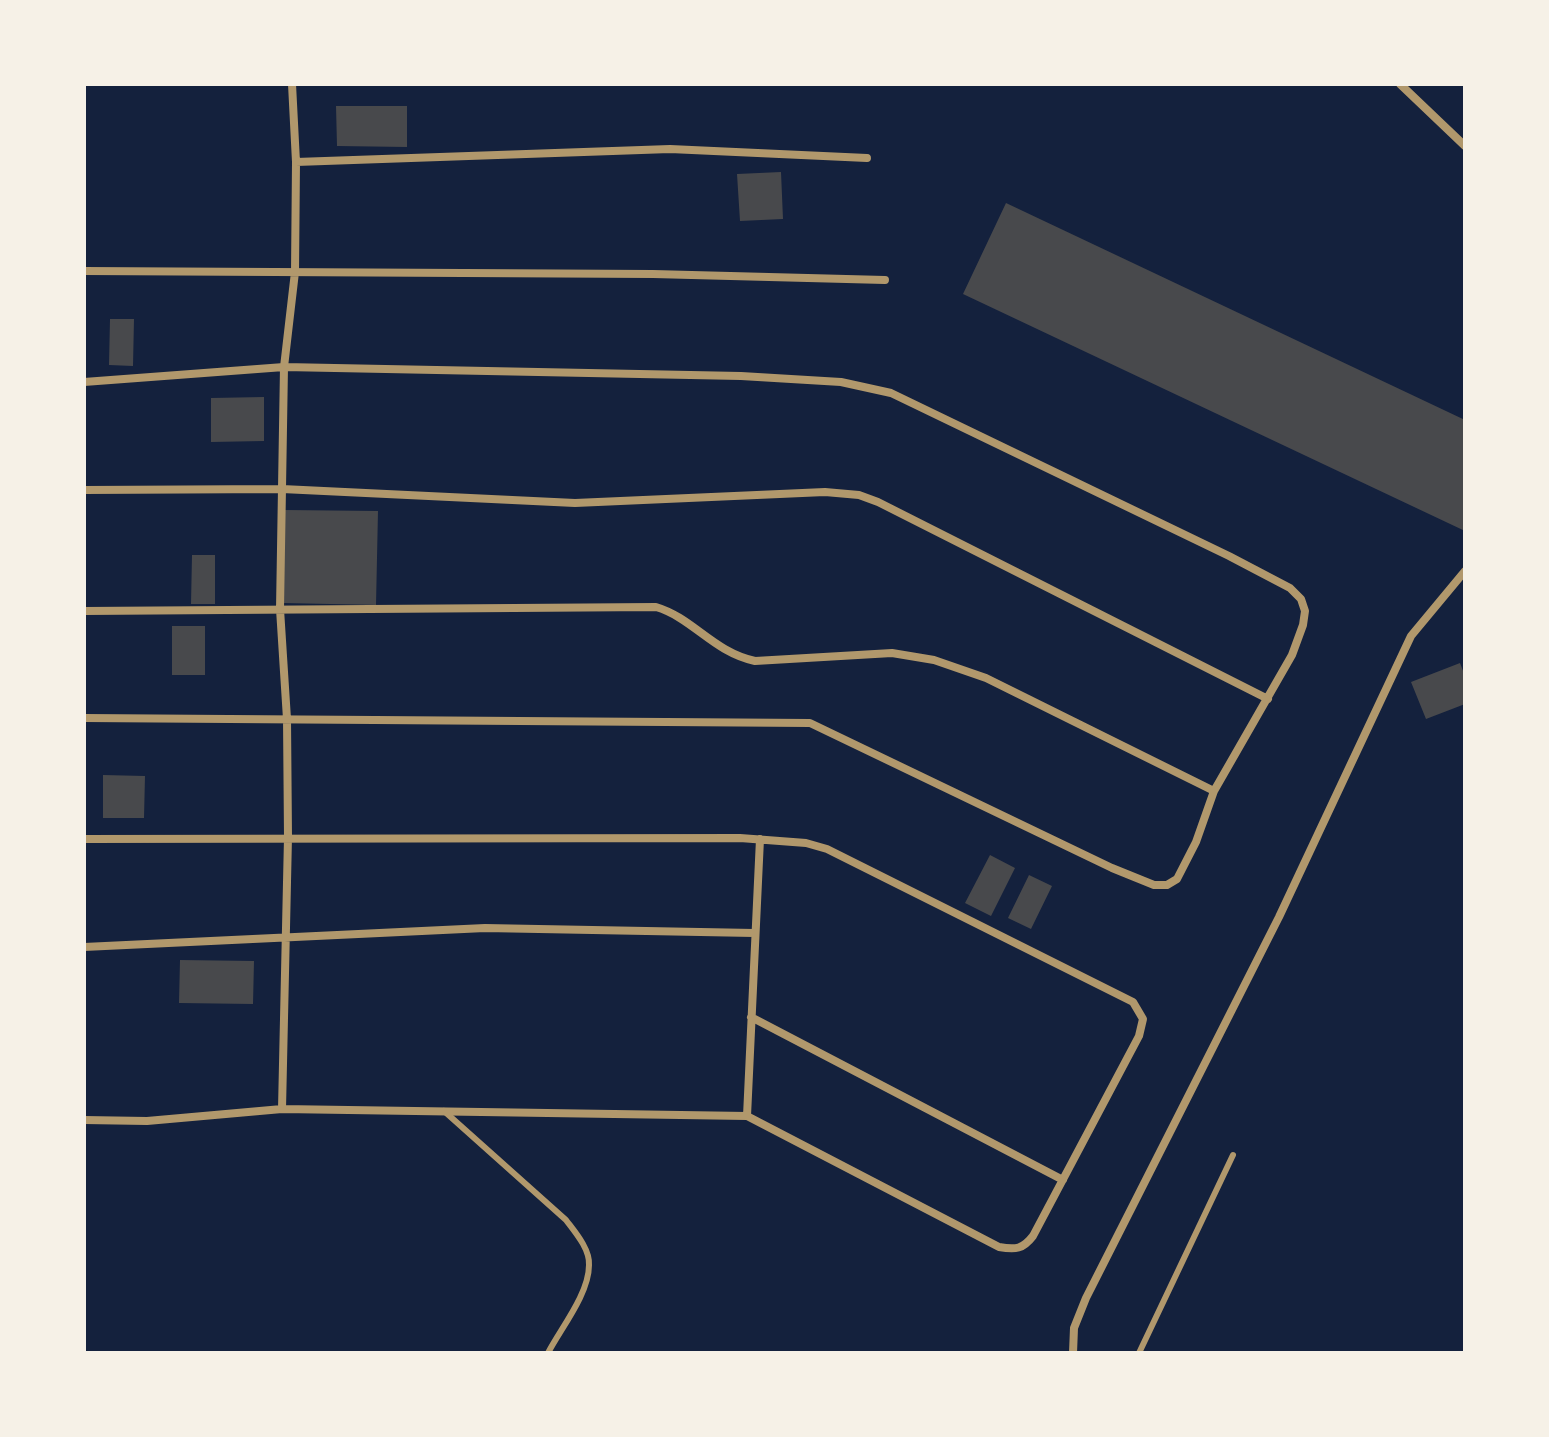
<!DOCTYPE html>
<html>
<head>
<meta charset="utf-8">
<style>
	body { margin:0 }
	#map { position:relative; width:1549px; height:1437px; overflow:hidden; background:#14213d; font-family:"Asap Condensed",sans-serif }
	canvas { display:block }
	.frame { position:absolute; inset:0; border:86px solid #f6f1e7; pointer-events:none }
</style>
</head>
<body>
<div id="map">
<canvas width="1549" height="1437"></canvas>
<div class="frame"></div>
</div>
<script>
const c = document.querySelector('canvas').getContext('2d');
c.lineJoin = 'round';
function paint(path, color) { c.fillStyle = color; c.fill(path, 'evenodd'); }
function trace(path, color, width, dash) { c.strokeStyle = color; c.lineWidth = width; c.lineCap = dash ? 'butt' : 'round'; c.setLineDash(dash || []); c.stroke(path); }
const building = new Path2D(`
	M336,106h71v41l-70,-1z
	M781,172l2,47 -43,2 -3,-47z
	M1006,203l459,217v111l-502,-237z
	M110,319h24l-1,47 -24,-1z
	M264,397v44l-53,1v-44z
	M285,510l93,1 -2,94 -93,-2z
	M192,555h23v49h-24z
	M172,626h33v49h-33z
	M1460,663l5,13v28l-39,15 -15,-37z
	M103,775l42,1 -1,42h-41z
	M990,855l25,13 -24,48 -26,-13z
	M1029,875l23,11 -21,43 -23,-11z
	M180,960l74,1 -1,43 -74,-1z`);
const service = new Path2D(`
	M444,1111l122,109c9,12 24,29 23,45 0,29 -28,63 -41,88
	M1139,1353l94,-198`);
const minor = new Path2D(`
	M1400,84l65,62
	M296,162l374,-13 197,9
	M84,271l569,3 232,6
	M84,382l200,-15 457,9 100,6 50,11 338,163 61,32 11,11 4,12 -2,14 -11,30 -78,136 -18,51 -19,37 -10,6h-13l-42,-17 -302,-145 -726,-5
	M84,490l198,-1 293,14 250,-11 34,3 19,7 390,197
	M84,611l572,-4c37,11 57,45 99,54l137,-8 42,7 52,18 228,113
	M84,839l656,-1 66,5 21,6 306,153 10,17 -4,17 -106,200c-10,13 -17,14 -34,11l-252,-131 -465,-7 -135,12 -63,-1
	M84,947l401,-19 269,5
	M751,1017l312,163
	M282,1109l6,-272 -1,-118 -7,-110 4,-242 11,-95 1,-110 -4,-78
	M747,1116l13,-277
	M1073,1353l1,-25 12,-30 193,-381 132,-281 54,-65`);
paint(building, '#48494c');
trace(service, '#b1986c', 6);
trace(minor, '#b1986c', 8);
</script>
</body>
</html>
